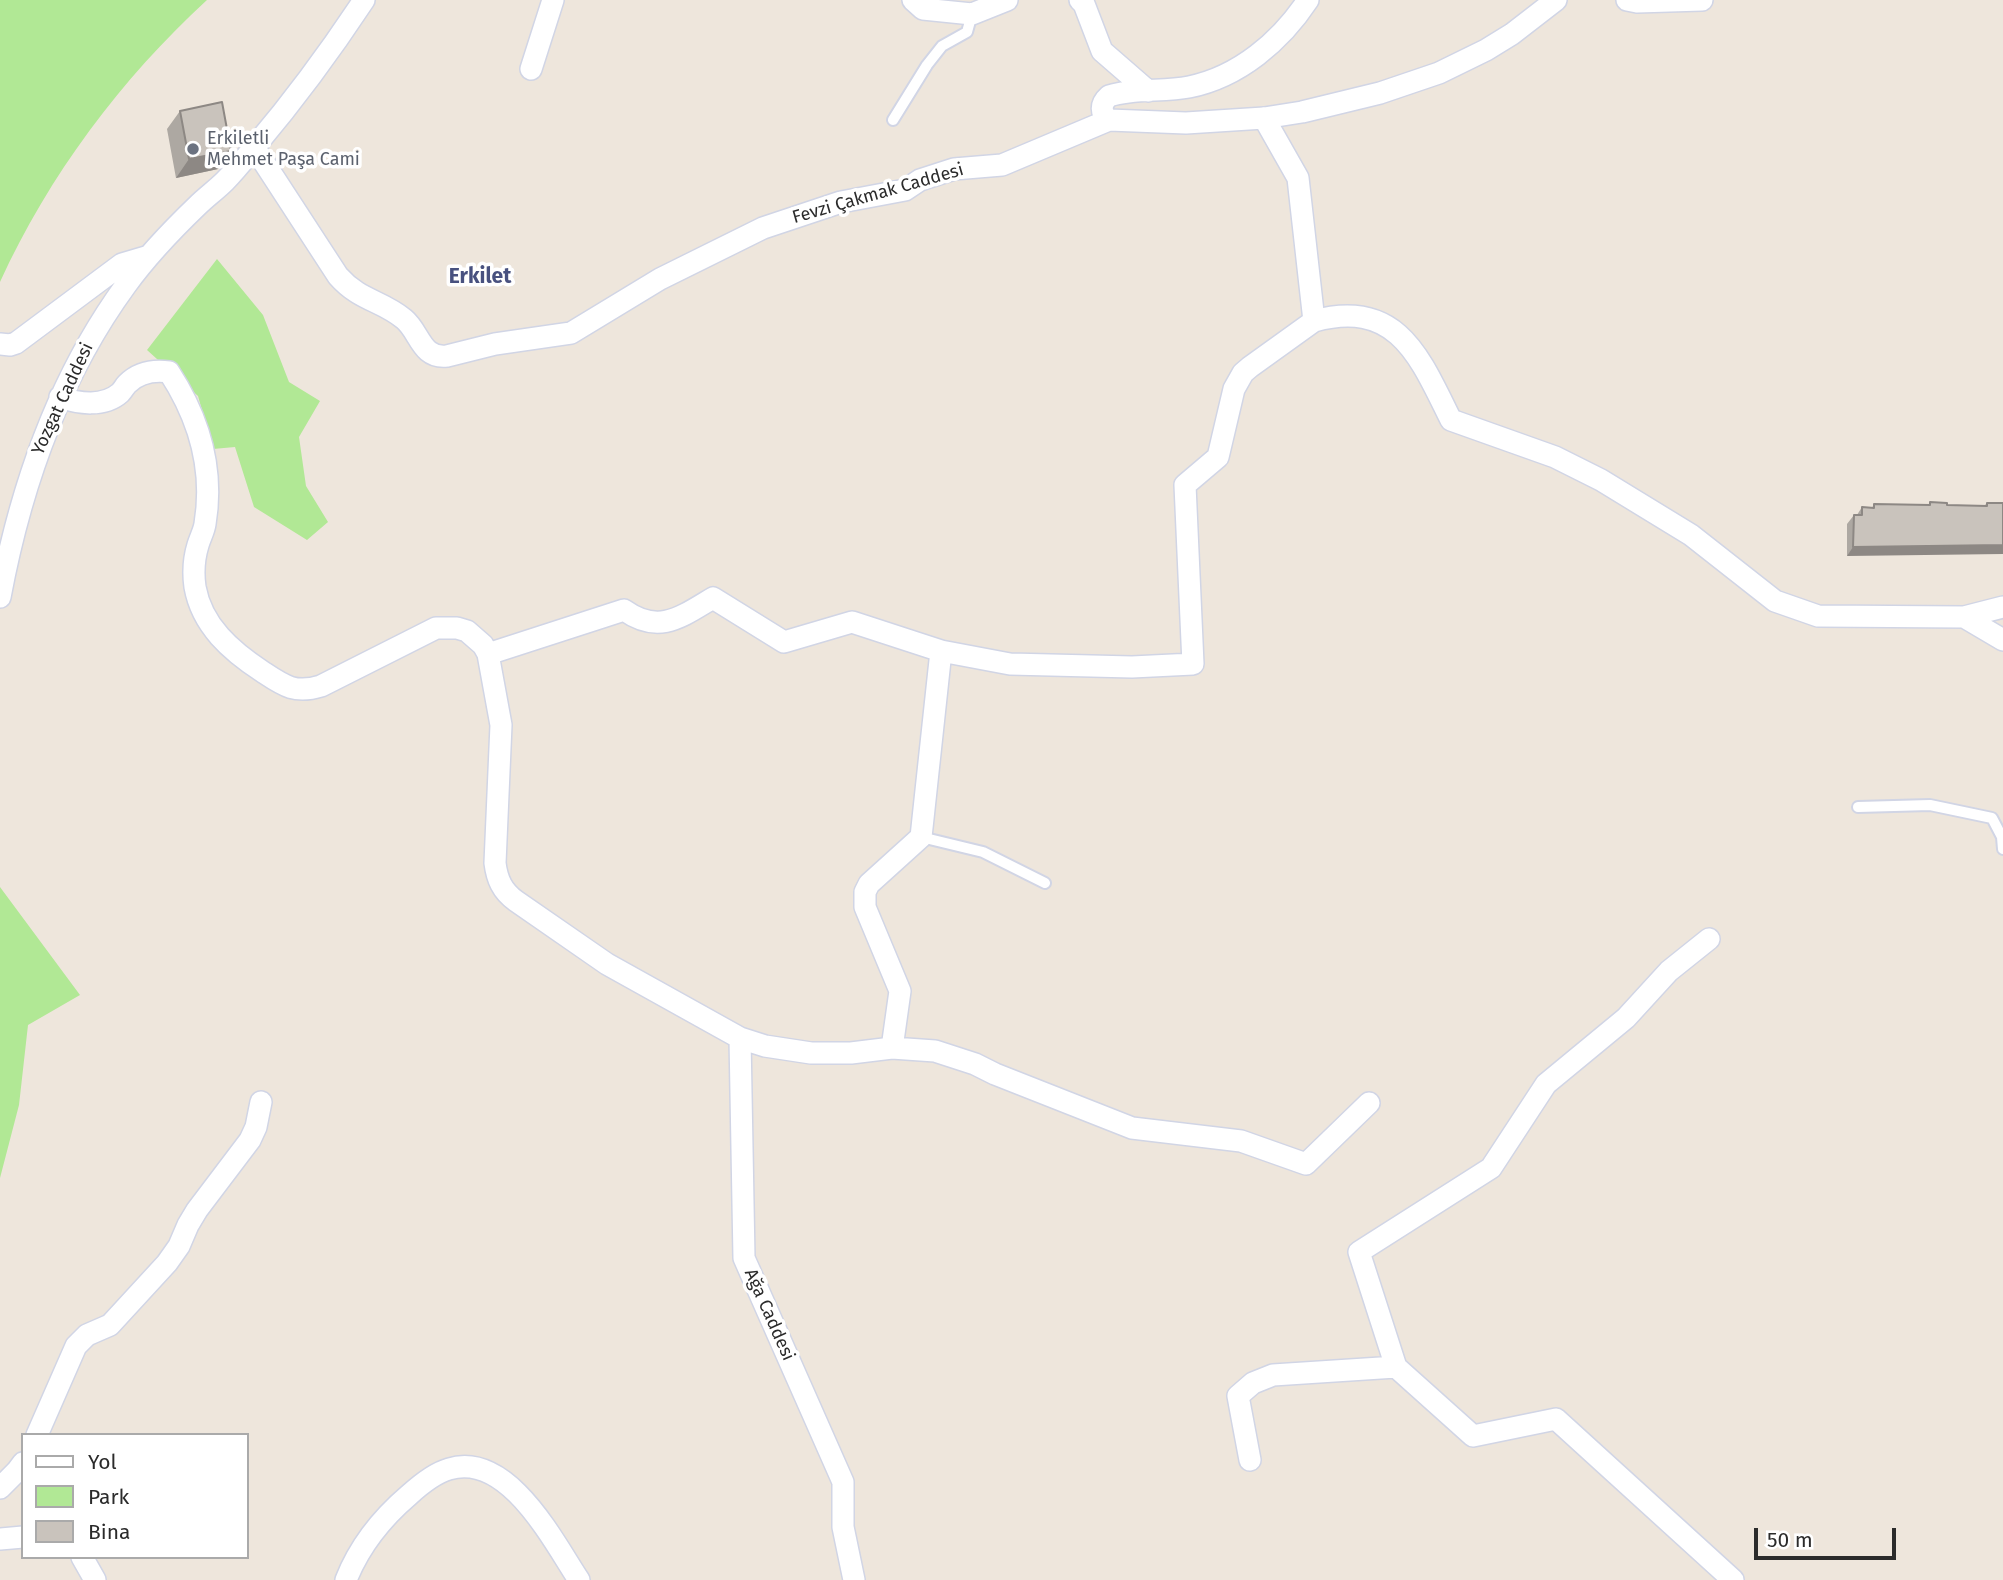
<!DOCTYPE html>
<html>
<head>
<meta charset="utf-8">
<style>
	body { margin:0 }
	#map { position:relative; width:2003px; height:1580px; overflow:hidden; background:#eee6dc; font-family:"Fira Sans",sans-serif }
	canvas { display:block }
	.legend { position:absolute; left:21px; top:1433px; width:228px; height:126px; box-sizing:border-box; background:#fff; border:2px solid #aaa; margin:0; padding:9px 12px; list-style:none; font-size:21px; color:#2b2b2b }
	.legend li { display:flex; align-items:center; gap:14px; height:35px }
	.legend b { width:35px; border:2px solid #aaa }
	.scale { position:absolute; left:1754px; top:1528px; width:142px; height:32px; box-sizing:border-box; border:4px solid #2b2b2b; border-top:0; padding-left:9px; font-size:21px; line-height:24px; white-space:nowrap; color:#2b2b2b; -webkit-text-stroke:5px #fff; paint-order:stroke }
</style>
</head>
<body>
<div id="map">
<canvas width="2003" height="1580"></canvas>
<ul class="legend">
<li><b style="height:9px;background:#fff"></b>Yol</li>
<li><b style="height:19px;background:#b1e895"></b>Park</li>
<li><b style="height:19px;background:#c9c3bc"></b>Bina</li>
</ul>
<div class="scale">50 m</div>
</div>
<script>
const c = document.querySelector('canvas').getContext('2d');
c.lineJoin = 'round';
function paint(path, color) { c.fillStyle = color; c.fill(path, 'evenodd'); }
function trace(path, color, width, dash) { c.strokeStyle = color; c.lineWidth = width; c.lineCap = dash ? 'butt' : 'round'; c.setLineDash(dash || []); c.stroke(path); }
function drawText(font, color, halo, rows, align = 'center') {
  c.font = font + ' "Fira Sans",sans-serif'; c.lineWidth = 7; c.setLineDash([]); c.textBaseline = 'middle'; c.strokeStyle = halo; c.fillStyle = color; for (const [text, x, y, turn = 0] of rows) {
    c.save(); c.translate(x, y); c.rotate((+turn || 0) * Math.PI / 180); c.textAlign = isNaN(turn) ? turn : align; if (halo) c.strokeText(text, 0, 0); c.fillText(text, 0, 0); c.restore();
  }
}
const green = new Path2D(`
	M0,0h207c-86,79 -158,175 -207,282z
	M217,259l46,56 26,67 31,19 -21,36 7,49 22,36 -21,18 -53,-33 -19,-60 -22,2 -15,-53 -51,-46z
	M0,887l80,108 -52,30 -9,80 -19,73z`);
const service = new Path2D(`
	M893,120l34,-55 15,-19 25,-14 5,-18
	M1858,807l72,-2 62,13 10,19 1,12
	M921,837l62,15 62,31`);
const minor = new Path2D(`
	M913,0l10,9 49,5 35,-14
	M1080,0l4,4 18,47 46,40
	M1627,0l10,2 65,-2
	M531,69l22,-69
	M1109,120c-9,-7 -9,-16 0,-24 25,-8 54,-4 80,-9 50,-10 92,-46 119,-87
	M254,147l84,129c22,25 43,24 66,43 16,13 17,40 43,37l48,-12 76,-11 89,-54 103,-51 78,-26 64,-12 15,-10 34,-11 48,-4 107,-45 77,3 78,-5 38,-6 78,-19 59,-20 47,-23 26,-16 44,-34
	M1314,321c84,-23 106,37 137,99l104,37 46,23 90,55 84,66 43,15 146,1 39,23
	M0,344l10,1 6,-2 106,-79 27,-8
	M60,397c19,7 44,10 60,-4 3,-3 5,-7 7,-9 12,-12 27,-14 42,-12 30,46 45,98 36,152 -1,7 -5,14 -7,21 -4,13 -5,28 -3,42 7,39 36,64 68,85 21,14 32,22 58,14l115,-58h21l10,3 16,14 5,9 13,71 -6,138c2,16 7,28 21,38l91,63 133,74 25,8 46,7h40l41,-5 43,3 40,13 20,10 137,54 109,13 65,23 63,-61
	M0,597c21,-112 58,-219 126,-312 21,-29 46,-55 71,-79 9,-9 19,-16 28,-25 11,-11 21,-24 31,-36 39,-46 75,-95 108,-145
	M1964,617l39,-10
	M488,654l136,-44c35,25 57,7 89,-12l71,44 68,-20 89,29
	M740,1038l4,220 99,224v45l11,53
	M892,1048l8,-57 -35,-84v-15l4,-8 52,-47 20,-186 69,13 122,3 61,-3 -8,-179 33,-28 16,-68 9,-16 7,-6 64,-46 -16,-143 -34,-60
	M1396,1367l-37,-115 132,-84 55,-84 80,-66 43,-47 40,-32
	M37,1435l39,-89 11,-11 23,-10 57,-62 12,-17 9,-21 9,-15 53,-70 6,-13 5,-25
	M1250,1460l-12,-64 15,-13 20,-8 123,-8 77,69 83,-17 177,161
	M0,1488l17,-17 6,-8
	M0,1539l23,-2
	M82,1557l13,23
	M346,1580c13,-33 36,-62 63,-85 11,-10 26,-22 40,-26 59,-18 104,72 130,111`);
const wall = new Path2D(`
	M180,111l38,58 -42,9 -9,-49z
	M1930,502l17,3 37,1 3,-3h16l-156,53v-32l7,-9h3l5,-8 10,1 2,-4 54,1z`);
const shadedWall = new Path2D(`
	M231,151l-13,18 -42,9 13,-19z
	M2003,545v9l-156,2 6,-9z`);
const building = new Path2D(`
	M222,102l9,49 -42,8 -9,-48z
	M1930,502l17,1v2l40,1v-3h16v42l-150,2 1,-32h8v-8l12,1v-4l56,1z`);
const markers = [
	[193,149,7,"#6b7280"]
];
const worshipNames = [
	["Erkiletli",207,139],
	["Mehmet Paşa Cami",207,160]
];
const streetNames = [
	["Fevzi Çakmak Caddesi",878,194,-16],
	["Yozgat Caddesi",63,399,-65],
	["Ağa Caddesi",769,1315,66]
];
const quarterNames = [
	["Erkilet",480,277]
];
paint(green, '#b1e895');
trace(service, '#d1d5e5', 14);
trace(minor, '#d1d5e5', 24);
trace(service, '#fff', 10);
trace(minor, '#fff', 21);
paint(wall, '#ada8a2');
paint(shadedWall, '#8d8884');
paint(building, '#c9c3bc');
trace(building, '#8d8884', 2);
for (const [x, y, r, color] of markers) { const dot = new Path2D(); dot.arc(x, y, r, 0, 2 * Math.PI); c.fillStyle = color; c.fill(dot); trace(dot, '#fff', 2.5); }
drawText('18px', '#5b616d', '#fff', worshipNames, 'left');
drawText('18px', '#2b2b2b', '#fff', streetNames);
drawText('bold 21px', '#48517f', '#fff', quarterNames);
</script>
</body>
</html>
